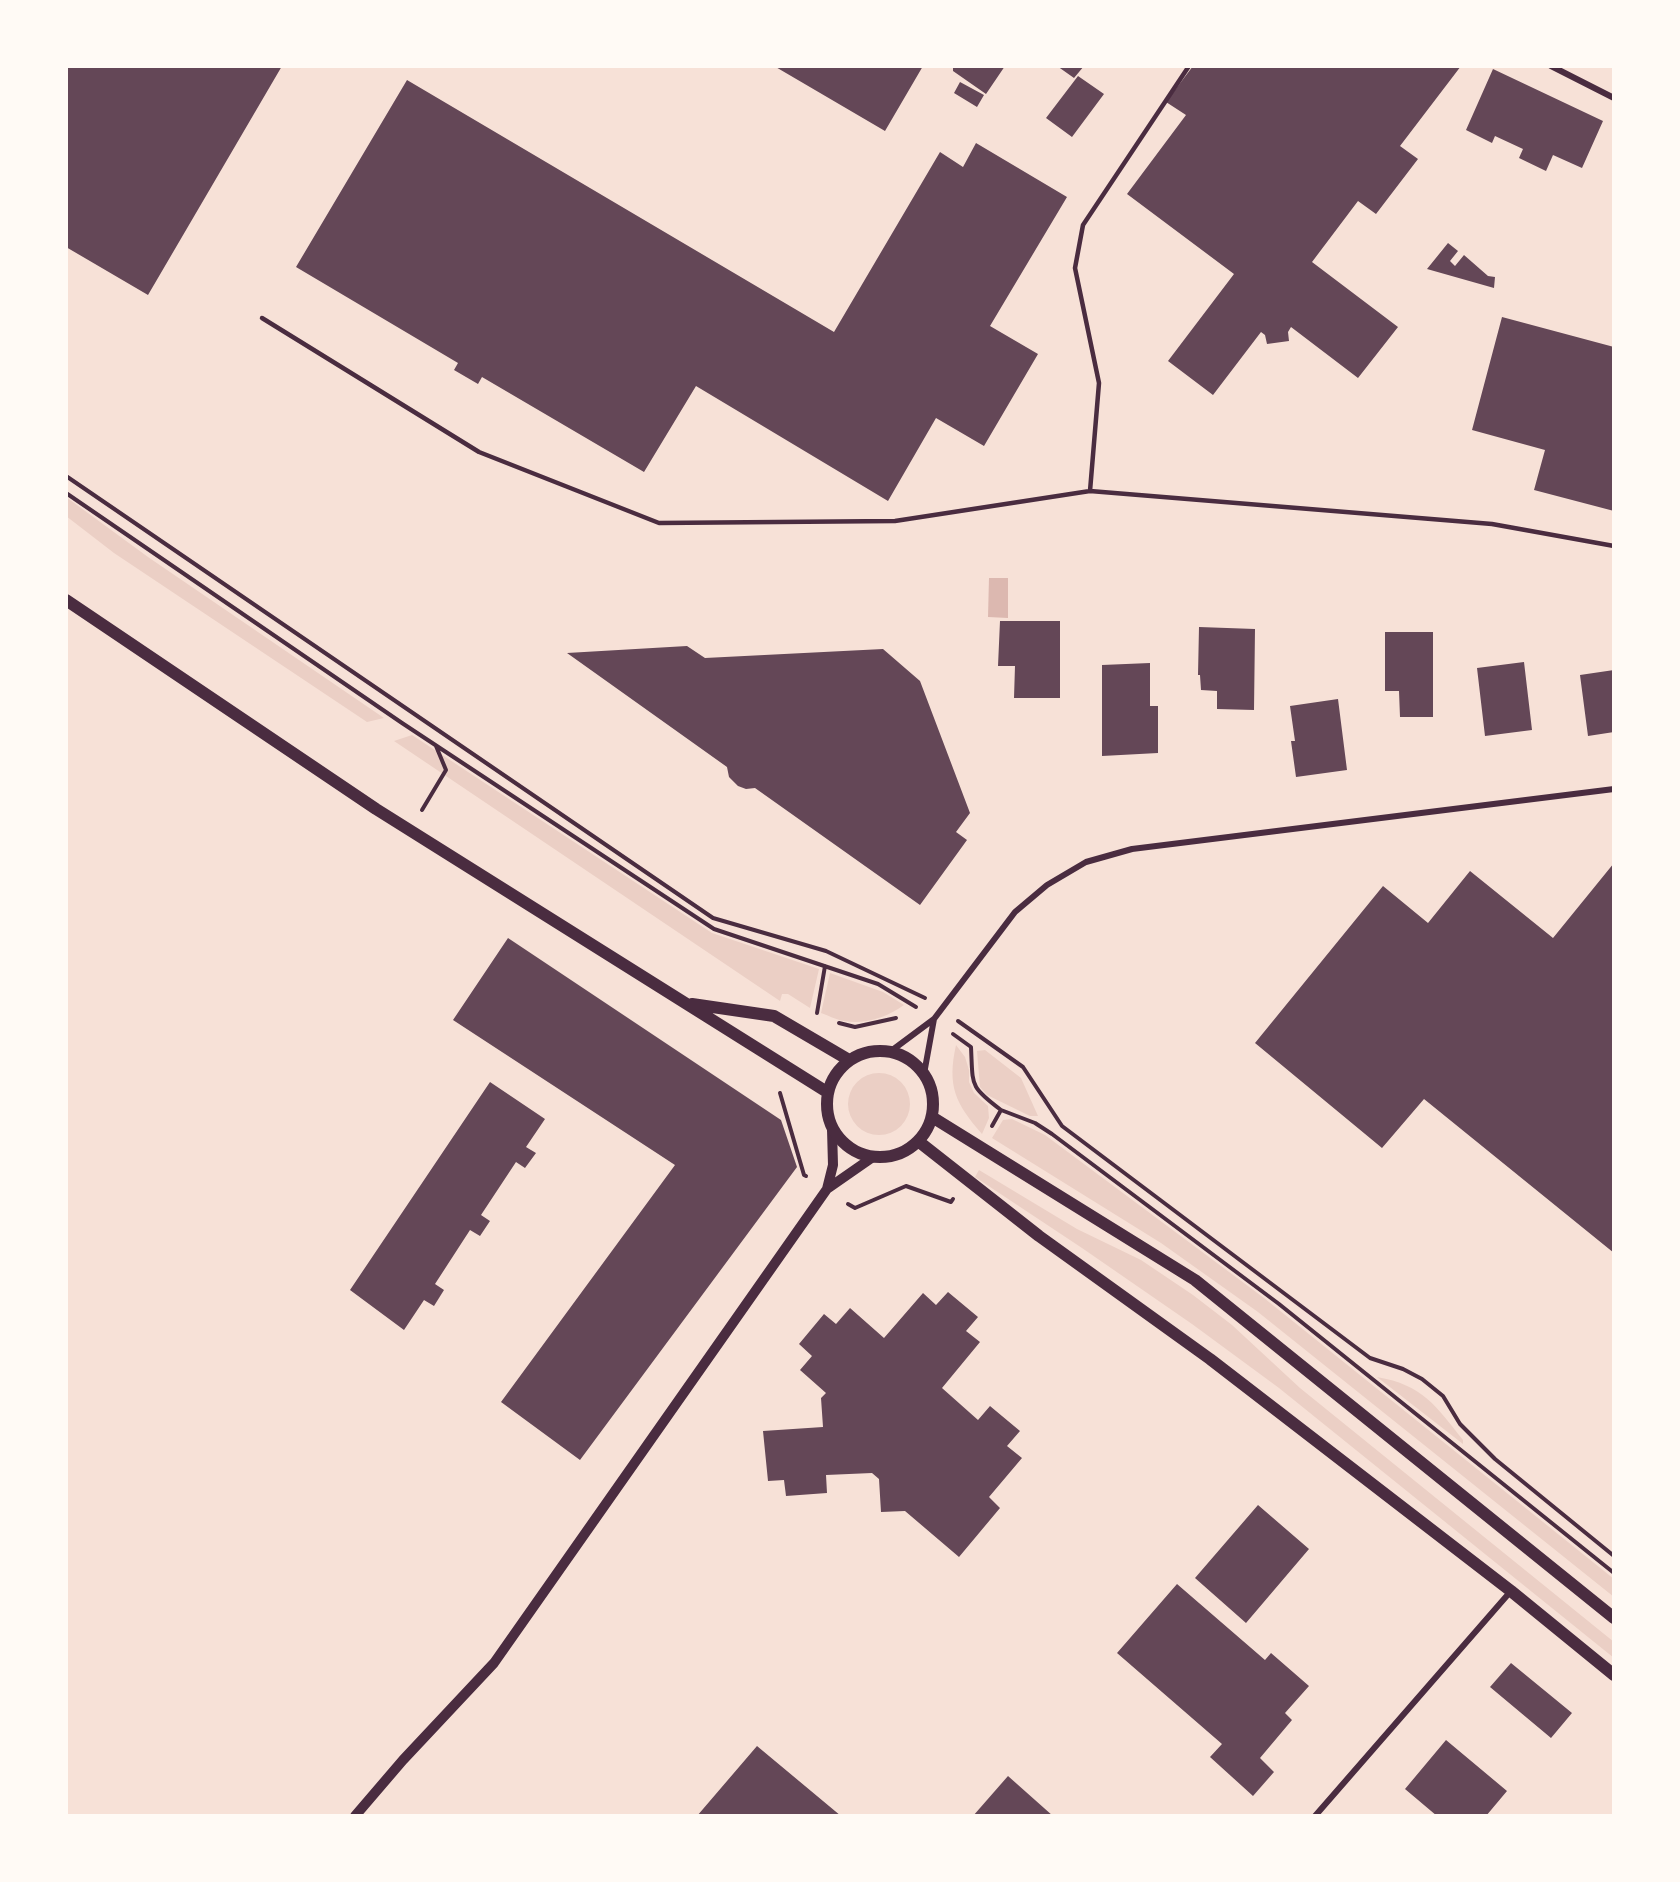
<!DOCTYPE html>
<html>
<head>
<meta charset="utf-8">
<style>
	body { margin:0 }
	#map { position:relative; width:1680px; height:1882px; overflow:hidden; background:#f7e1d7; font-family:Literata,serif }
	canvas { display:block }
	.frame { position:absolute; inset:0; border:68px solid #fffaf5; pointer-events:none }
</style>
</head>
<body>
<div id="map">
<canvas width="1680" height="1882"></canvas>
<div class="frame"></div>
</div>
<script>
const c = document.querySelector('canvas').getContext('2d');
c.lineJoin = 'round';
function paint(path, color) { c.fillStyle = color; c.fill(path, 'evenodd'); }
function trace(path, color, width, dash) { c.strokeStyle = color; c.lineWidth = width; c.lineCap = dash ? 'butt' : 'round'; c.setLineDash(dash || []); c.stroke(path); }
const green = new Path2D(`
	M66,497l82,60 236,161 -17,4 -253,-169 -48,-37z
	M412,735l300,198 107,36 -9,39 -22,-14h-6l-2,7 -386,-260z
	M830,973l53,19 21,13c-16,12 -40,20 -60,16 -8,-1 -16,-6 -23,-8z
	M956,1045l9,12 4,13v12l5,11 14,13 1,12 -7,16c-27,-31 -35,-48 -26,-89z
	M985,1050l36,28 17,38h-8l-43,-21 -7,-8 -3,-36z
	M848 1104a31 31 0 1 1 62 0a31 31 0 1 1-62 0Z
	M1012,1119l33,16 219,163 350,281v18l-356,-285 -97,-69 -169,-105 11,-18z
	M979,1170l98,59 64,31 52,35 39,30 68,63 314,254v16l-335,-270 -87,-64 -110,-76 -107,-71z
	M1377,1377c46,8 59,29 86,63v4z`);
const water = new Path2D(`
	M989,578h19v40l-20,-1z`);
const building = new Path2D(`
	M66,66h216l-134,229 -82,-48z
	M774,66h149l-38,65z
	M953,66h52l-19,28 -33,-23z
	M1057,66h27l-10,12z
	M1193,66h268l-61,80 18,13 -42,55 -18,-13 -46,61 86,65 -40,51 -67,-51 -3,5 1,9 -22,3 -2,-9 -4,-3 -48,63 -45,-34 66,-87 -107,-80 59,-79 -20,-13z
	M1493,69l110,52 -21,47 -29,-13 -7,16 -27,-13 4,-9 -28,-13 -3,7 -26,-13z
	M1078,76l26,18 -32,43 -26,-19z
	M407,80l427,252 106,-180 23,15 13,-24 91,54 -77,129 48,28 -54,92 -48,-28 -48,83 -192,-115 -52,86 -162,-95 -4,7 -24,-14 4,-7 -162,-96z
	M960,82l24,13 -7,12 -23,-14z
	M1448,243l10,8 -8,10 5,5 9,-11 24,21 7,1 -1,11 -67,-19z
	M1502,317l112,30v164l-80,-21 11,-40 -73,-20z
	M1000,621h60v77h-46l1,-32h-17z
	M1199,627l56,2 -1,81 -37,-1v-18l-16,-1 -1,-15h-2z
	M1385,632h48v85h-33l-1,-26h-14z
	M687,646l18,12 178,-9 37,32 50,132 -14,19 11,8 -47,65 -165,-117 -9,1 -8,-3 -9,-9 -2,-10 -160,-114z
	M1524,662l8,68 -47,6 -8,-68z
	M1150,663v43h8v47l-56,3v-91z
	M1614,670v62l-26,4 -8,-61z
	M1338,699l9,71 -51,7 -5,-36h4l-5,-35z
	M1614,863v390l-190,-154 -42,49 -127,-105 128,-157 45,37 42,-52 83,67z
	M508,938l273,182 16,47 -217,293 -79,-58 174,-237 -222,-145z
	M490,1082l55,37 -19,28 10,6 -11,15 -9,-6 -35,53 9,6 -10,15 -10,-6 -35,54 9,6 -10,16 -10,-6 -20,30 -54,-40z
	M948,1292l30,25 -12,14 14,11 -38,46 36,32 12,-14 30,25 -13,15 15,12 -33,39 11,11 -41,49 -54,-46 -24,1 -2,-33 -7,-6 -46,2 1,18 -41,3 -2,-16 -16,1 -5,-50 60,-4 -2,-29 5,-5 -26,-23 12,-14 -13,-12 25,-30 12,10 14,-16 34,30 39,-45 13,12z
	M1258,1505l51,44 -63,74 -51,-45z
	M1177,1584l88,76 6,-7 38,33 -24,27 7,7 -32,38 14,14 -21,24 -43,-39 12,-13 -105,-91z
	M1511,1663l61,50 -21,25 -61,-51z
	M1446,1740l61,51 -21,25h-49l-32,-27z
	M757,1746l84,70h-144z
	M1008,1776l45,40h-80z`);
const path = new Path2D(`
	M66,476l647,442 113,33 99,47
	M66,493l336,230 312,206 164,55 38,23
	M422,810l24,-40 -10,-24
	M817,1013l8,-47
	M958,1021l65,46 39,59 308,232 33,11 19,10 21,17 17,28 35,35 119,97
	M839,1023l16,4 41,-9
	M953,1034l18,13c2,39 -2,39 30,63l-9,16
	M780,1093l24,82 2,1
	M1001,1110l34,13 17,11 227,170 335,269
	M848,1204l7,4 51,-22 45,16 2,-3`);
const service = new Path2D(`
	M262,318l217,134 180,71 236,-2 195,-30 402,33 122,22
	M1090,491l9,-108 -24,-115 8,-43 106,-159`);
const minor = new Path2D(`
	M1551,66l63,32
	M891,1051l43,-32 81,-107 32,-27 39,-23 46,-13 482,-60
	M924,1074l10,-55
	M1315,1816l196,-225`);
const tertiary = new Path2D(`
	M827,1189l46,-32
	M355,1816l48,-56 91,-97 333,-474 6,-24 -1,-36`);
const secondary = new Path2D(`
	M66,600l310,209 451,283
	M692,1004l82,12 75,44
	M827 1104a53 53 0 1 1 106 0a53 53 0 1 1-106 0Z
	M932,1117l263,163 419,338
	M918,1141l121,95 171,123 301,232 103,84`);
paint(green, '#ebcfc5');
paint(water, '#dcb8b0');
paint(building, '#644757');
trace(path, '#4a2c40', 4);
trace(service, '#4a2c40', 4.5);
trace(minor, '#4a2c40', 6);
trace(tertiary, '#4a2c40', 10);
trace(secondary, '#4a2c40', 12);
</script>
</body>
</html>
